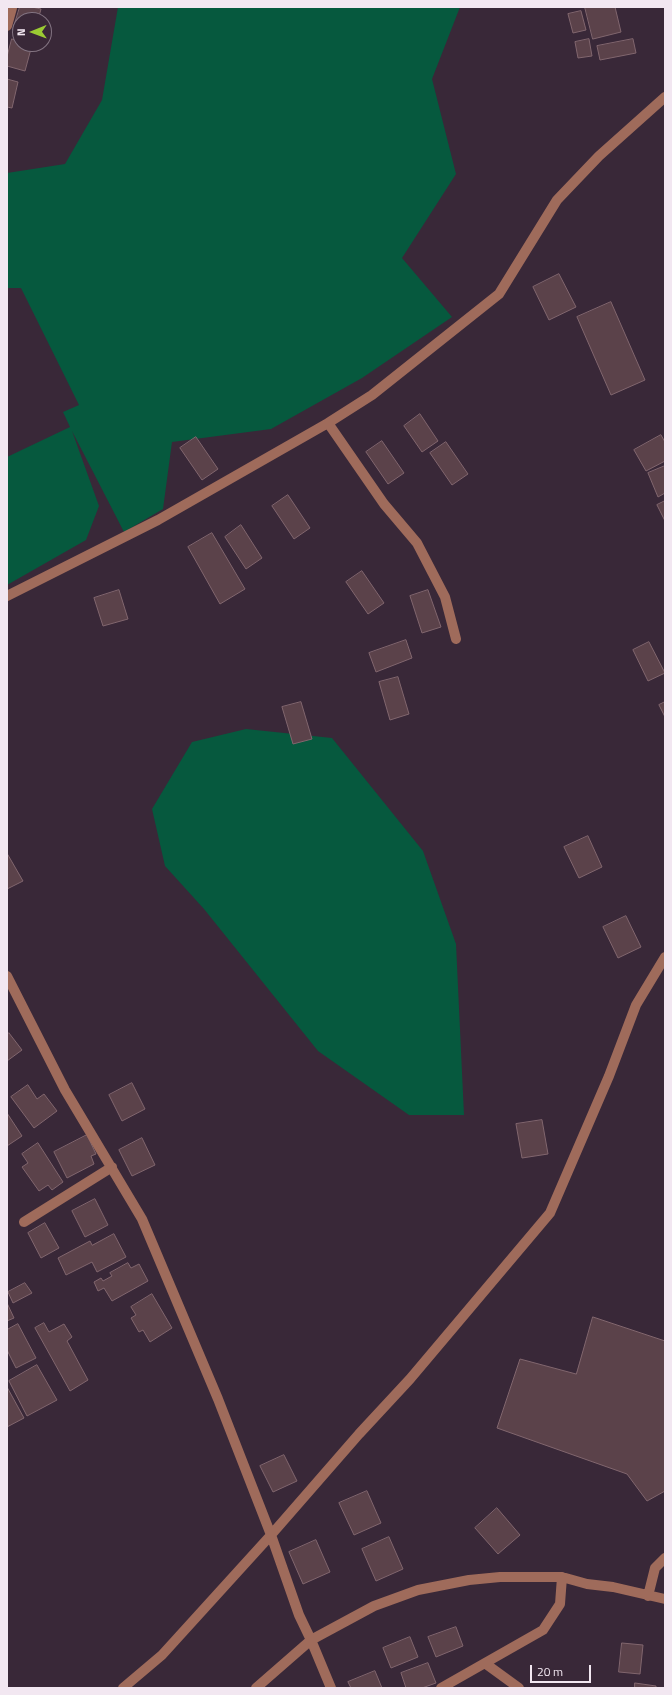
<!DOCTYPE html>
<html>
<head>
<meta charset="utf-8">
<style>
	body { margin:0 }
	#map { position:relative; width:672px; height:1695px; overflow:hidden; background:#392838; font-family:"Titillium Web",sans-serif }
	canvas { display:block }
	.frame { position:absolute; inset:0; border:8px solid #f2e7f1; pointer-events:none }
	.north { position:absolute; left:12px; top:12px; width:40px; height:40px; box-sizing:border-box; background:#392838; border:1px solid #837482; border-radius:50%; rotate:269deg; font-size:11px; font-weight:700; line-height:16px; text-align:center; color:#f2e7f1 }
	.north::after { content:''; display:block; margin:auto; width:14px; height:18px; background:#9bcb33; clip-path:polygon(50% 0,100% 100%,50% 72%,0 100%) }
	.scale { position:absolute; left:530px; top:1665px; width:61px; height:18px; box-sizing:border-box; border:2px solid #f2e7f1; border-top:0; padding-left:5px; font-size:12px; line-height:14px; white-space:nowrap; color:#f2e7f1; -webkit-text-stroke:3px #392838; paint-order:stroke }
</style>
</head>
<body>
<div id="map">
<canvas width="672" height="1695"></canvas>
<div class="frame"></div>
<div class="north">N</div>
<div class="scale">20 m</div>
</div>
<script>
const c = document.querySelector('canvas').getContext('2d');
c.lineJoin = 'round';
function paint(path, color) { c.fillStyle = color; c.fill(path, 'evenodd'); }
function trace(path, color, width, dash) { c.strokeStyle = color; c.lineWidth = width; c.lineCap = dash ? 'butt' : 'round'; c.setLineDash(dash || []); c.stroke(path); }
const green = new Path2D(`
	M118,7h342l-28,72 24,95 -54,84 50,59 -90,61 -91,51 -99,13 -9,67 -39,23 -52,-101 27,75 -13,34 -79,45v-128l63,-30 -7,-15 16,-7 -58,-117h-14v-115l58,-9 37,-64z
	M246,729l86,9 91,113 33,93 8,171h-55l-91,-64 -114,-142 -39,-43 -13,-57 40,-67z`);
const building = new Path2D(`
	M20,7h12l9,2 -3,11h-18v12l-7,-2z
	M585,7h30l6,25 -28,7z
	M581,11l5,19 -13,3 -5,-19z
	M12,39l8,3v2l12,1 -7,26 -18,-5v-9z
	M589,39l3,17 -14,2 -3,-16z
	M633,39l3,14 -36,7 -3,-14z
	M7,79l11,3 -6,26 -5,-1z
	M559,274l17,33 -27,13 -16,-33z
	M611,302l34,78 -34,15 -34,-78z
	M420,414l18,27 -16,11 -18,-26z
	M661,435l4,7v19l-19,10 -12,-21z
	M196,437l22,32 -16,11 -22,-32z
	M382,441l22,32 -16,11 -22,-32z
	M446,442l22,32 -16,11 -22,-32z
	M665,466v27l-7,4 -10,-24z
	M288,495l22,33 -16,11 -22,-33z
	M665,501v20l-8,-16z
	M241,525l21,33 -16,11 -21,-32z
	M212,533l33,56 -25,15 -32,-57z
	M362,571l22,32 -16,11 -22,-32z
	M119,590l9,29 -25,7 -9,-28z
	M428,590l13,37 -19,6 -12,-37z
	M406,640l6,18 -36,14 -7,-19z
	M649,642l16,31 -17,8 -15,-31z
	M398,677l11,37 -19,6 -11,-38z
	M301,702l11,37 -19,5 -11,-37z
	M665,702v15l-6,-12z
	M588,836l14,31 -23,11 -15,-31z
	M8,855l15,26 -16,8v-33z
	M626,916l15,31 -23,11 -15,-31z
	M9,1033l13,17 -15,11v-26z
	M132,1083l13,26 -23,12 -13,-26z
	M28,1085l9,14 7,-5 13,17 -23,17 -23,-31z
	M7,1113l15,23 -15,10z
	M542,1120l6,34 -26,4 -6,-34z
	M87,1135l9,19 -5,2 3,8 -27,14 -13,-26z
	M142,1138l13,27 -23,11 -13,-26z
	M38,1143l25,39 -11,8 -4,-5 -9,6 -17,-24 6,-4 -6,-9z
	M95,1199l13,26 -23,12 -13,-26z
	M45,1223l14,25 -18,10 -13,-25z
	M114,1234l12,23 -29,15 -5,-10 -26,13 -8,-17 32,-17 2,4z
	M128,1263l3,5 8,-4 9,17 -36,20 -8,-13 -6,3 -4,-9 7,-4 2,3 9,-5 -2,-3z
	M25,1283l7,10 -19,10 -5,-11z
	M152,1294l20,34 -22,14 -7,-12 -4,2 -8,-14 5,-3 -5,-8z
	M7,1303l7,15 -7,3z
	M593,1317l72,24v150l-18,10 -20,-27 -130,-46 23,-69 56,15z
	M44,1323l5,9 15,-8 8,13 -5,4 21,39 -18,11 -35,-63z
	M18,1324l18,34 -20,10 -9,-18v-20z
	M37,1365l20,35 -30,16 -18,-35z
	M7,1387l17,31 -17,9z
	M284,1455l13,26 -24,11 -13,-26z
	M367,1491l14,32 -27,12 -15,-32z
	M497,1508l23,27 -22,19 -23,-26z
	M389,1537l14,32 -27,12 -14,-32z
	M316,1540l14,32 -27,12 -14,-32z
	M456,1627l7,19 -27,11 -8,-20z
	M410,1637l8,20 -27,11 -8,-20z
	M622,1643l21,2 -3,29 -21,-2z
	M428,1663l8,20 -14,5h-16l-5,-15z
	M375,1671l7,17h-31l-3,-6z
	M635,1683l21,3v2h-21z`);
const minor = new Path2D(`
	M7,26l5,-18
	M328,423l56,81 33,39 28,54 11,42
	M7,596l151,-76 170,-97 44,-28 127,-101 58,-94 42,-44 66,-59
	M7,976l58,114 77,129 76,180 53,136 28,80 12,25 20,48
	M24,1222l88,-55
	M648,1596l7,-28 10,-10
	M486,1664l33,24
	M123,1688l39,-33 109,-120 88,-101 51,-55 140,-166 59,-137 27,-71 29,-48
	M256,1688l55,-48 63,-34 44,-16 51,-10 31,-3h62l25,7 26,3 52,12
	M441,1688l102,-58 17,-26 2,-27`);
paint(green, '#06593e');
paint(building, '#5b424a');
trace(building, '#81666e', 1);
trace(minor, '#9f6b5b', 10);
</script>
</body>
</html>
